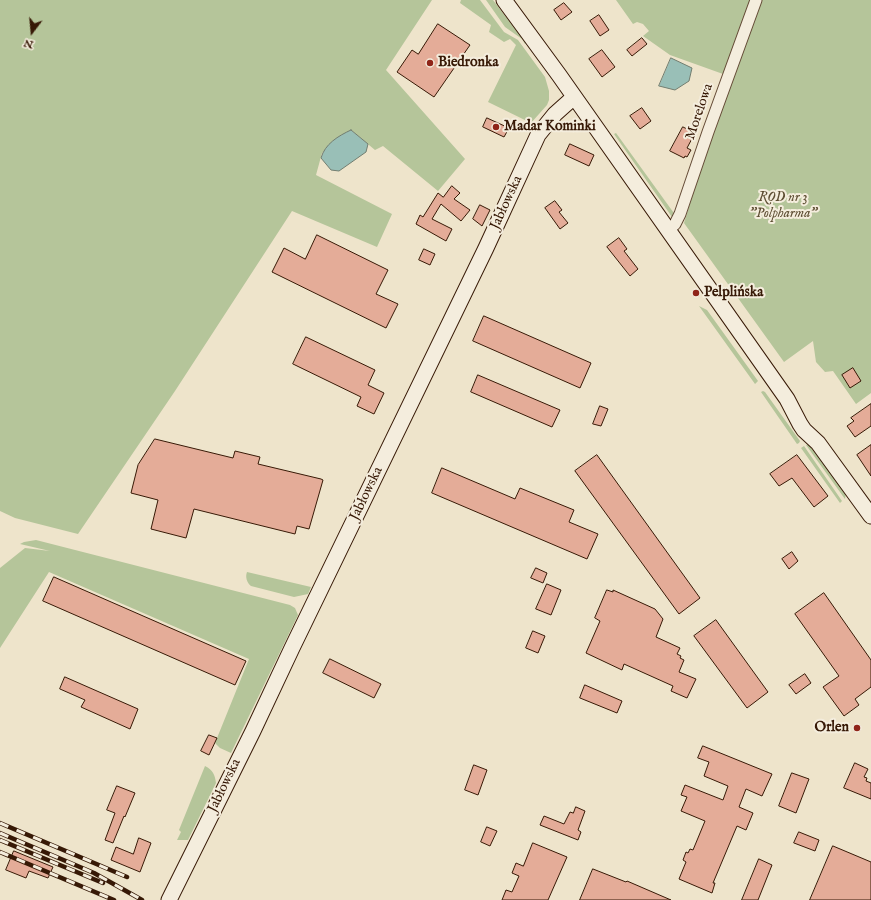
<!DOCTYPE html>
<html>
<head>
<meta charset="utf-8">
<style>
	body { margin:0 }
	#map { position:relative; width:871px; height:900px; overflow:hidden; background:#eee4cb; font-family:"IM FELL English",serif }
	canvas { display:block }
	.north { position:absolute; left:12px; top:12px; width:40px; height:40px; -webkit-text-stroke:3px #f4eddd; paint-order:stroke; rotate:196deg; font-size:11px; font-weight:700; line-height:16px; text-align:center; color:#371906 }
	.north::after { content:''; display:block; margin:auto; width:14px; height:18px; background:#371906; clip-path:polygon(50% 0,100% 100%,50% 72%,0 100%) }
</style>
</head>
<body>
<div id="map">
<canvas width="871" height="900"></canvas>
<div class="north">N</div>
</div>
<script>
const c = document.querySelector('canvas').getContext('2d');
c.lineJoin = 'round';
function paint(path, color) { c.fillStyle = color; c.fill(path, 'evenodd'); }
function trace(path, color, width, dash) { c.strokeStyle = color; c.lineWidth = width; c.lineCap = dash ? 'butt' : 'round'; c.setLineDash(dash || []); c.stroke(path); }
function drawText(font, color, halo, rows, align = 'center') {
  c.font = font + ' "IM FELL English",serif'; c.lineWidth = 4; c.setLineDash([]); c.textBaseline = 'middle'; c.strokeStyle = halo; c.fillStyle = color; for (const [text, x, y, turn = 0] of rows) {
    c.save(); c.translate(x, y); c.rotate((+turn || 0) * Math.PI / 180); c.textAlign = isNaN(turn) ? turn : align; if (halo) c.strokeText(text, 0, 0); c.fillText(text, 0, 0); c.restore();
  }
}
const green = new Path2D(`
	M0,0h432l-46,70 79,89 -27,32 -55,-45 -8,4 -24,-20 -29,23 -6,22 76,39 -15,33 -85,-36 -117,180 -97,143 -63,-16 -15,-7z
	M461,0h19l24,32 14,8 27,37 4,14v9l-2,5 -16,18 -43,-21 28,-57 -6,-6 -6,3 -15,-10 2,-7 -31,-22z
	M486,0h7l33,43 -1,1 -3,-5 -17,-12z
	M616,0h135l-28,74 -53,-19 -27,-19 6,-5 -6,-7 -6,-2 -4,2z
	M762,0h109v393l-15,11 -23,-33 -8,1 -9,-10 -3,-21 -29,21 -100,-139 22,-73z
	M616,133l60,83 -4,1 -58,-83z
	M699,306l8,4 51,71 -3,3z
	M763,391l2,1 35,49 -1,2 -2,1 -36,-52z
	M809,444l3,1 34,48 -1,6 -39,-54z
	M804,446l38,55 -2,2 -39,-55z
	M36,540l254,65 5,3 3,7 -67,138 -11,-5 -5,-5 34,-84 -200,-87 -49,76v-80l25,-20 25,3 -30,-7 4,-2z
	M247,572l64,15 -3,7 -14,3 -43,-11c-4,-3 -6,-9 -4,-14z
	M205,766c8,4 10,9 11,17l-28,57h-11l4,-8 -2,-2z`);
const water = new Path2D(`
	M671,58l21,10 -3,13 -14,9 -16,-4z
	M351,130l17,14 -2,8 -27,19 -8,-1 -10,-12c4,-14 17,-22 30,-28z`);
const building = new Path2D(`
	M564,3l8,9 -11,8 -7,-10z
	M599,15l10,15 -9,6 -10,-15z
	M438,24l32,21 -36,52 -37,-25 15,-22 6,4z
	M642,38l5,6 -15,12 -5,-6z
	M602,50l13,17 -13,10 -13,-18z
	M642,108l9,13 -11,8 -10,-13z
	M487,118l22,10 -5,9 -21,-10z
	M683,127l12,6 -8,15 4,2 -4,7 -2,-1 -1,2 -14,-7z
	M570,144l24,11 -5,11 -24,-11z
	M452,186l8,7 -6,6 16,11 -9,11 -20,-17 -9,15 20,10 -6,12 -30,-17 4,-9 3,2 15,-24 5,4z
	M555,201l7,9 -3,2 9,11 -8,6 -15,-21z
	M480,205l10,5 -8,16 -9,-7z
	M317,235l71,35 -12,24 22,10 -12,24 -114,-56 12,-24 21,11z
	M619,238l8,11 -3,2 14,18 -8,7 -23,-29z
	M424,249l11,5 -5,11 -11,-5z
	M484,316l107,47 -11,25 -107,-47z
	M306,337l69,33 -7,15 16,8 -10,21 -17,-8 4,-9 -68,-33z
	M853,368l8,13 -11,7 -8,-13z
	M478,375l82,35 -8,17 -81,-35z
	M871,404v22l-16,11 -8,-11 7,-5 -3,-3z
	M600,406l8,3 -7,17 -8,-2z
	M155,439l78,19 2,-7 25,6 -2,7 63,15 2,1 -14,49 -12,-3 -2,8 -101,-25 -8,29 -35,-9 7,-29 -27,-7 7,-28z
	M871,445v31l-14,-21z
	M597,455l103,143 -21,16 -104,-143z
	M797,455l31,41 -14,11 -22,-29 -13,8 -9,-12z
	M442,468l73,31 5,-11 54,22 -5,12 29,12 -11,25 -155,-66z
	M792,552l6,9 -9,8 -7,-10z
	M536,568l11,5 -4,10 -12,-5z
	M54,577l192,84 -11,24 -192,-84z
	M547,584l14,6 -10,25 -15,-6z
	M607,590l6,2v-2l42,19 8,10 -7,18 24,11 -3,6 4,2 -1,2 4,2 -5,12 17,7 -9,19 -16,-7 2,-5 -49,-22 -2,6 -36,-17 14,-32 -5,-3z
	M824,593l47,67v27l-16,12 4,6 -15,11 -21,-29 16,-11 -44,-62z
	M716,620l52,72 -21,16 -53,-72z
	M533,631l12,5 -7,17 -12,-5z
	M330,659l51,25 -7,14 -51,-25z
	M805,674l6,9 -15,11 -7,-9z
	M65,677l73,32 -8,20 -49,-22 4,-7 -25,-11z
	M585,685l37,16 -5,12 -37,-15z
	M209,735l8,3 -8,17 -8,-4z
	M703,746l69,28 -10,22 -16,-7 -7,18 14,6 -7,17 -9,-4 -24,57h2l-3,10 -33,-14 7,-17 -3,-2 3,-8 2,1 2,-4 3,1 12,-29 -24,-10 6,-14 -6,-2 4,-10 38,15 5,-14 -24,-10 5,-14 -11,-4z
	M855,763l13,6 -4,8 3,1 -1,3 5,2v16l-27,-11z
	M474,765l13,5 -9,25 -13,-5z
	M792,773l17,6 -13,34 -17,-7z
	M117,786l18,7 -10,24 -1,-1 -11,27 -8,-3 10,-27 -8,-3z
	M576,807l9,4 -7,19 3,2 -3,8 -38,-15 4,-9 20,8 6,-12 3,1z
	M487,827l10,4 -7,15 -9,-4z
	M799,832l20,8 -4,11 -21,-8z
	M139,838l12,5 -11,29 -29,-12 5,-13 17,7z
	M533,843l34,14 -19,43h-46l4,-10 6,2 7,-16 -7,-3 4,-10 7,3z
	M833,846l38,16v38h-61z
	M14,851l39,16 -5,11 -19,-7 -3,7 -20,-8z
	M759,859l13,6 -14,35h-16z
	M593,869l33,13 1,-1 44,19h-91z`);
const minor = new Path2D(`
	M668,231l7,-7 5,-10 28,-82 48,-132`);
const secondary = new Path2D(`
	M504,0l55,75 228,324 13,25 4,6 14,13 53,73
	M169,900l84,-169 39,-83 194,-400 52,-113 17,-21 19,-17`);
const rail = new Path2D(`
	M0,823l127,54
	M0,833l94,40 48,27
	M0,840l103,43
	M0,852l114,48`);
const markers = [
	[430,63,4,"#8f2418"],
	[496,127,4,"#8f2418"],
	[696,293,4,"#8f2418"],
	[857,728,4,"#8f2418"]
];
const poiNames = [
	["Biedronka",438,63],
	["Madar Kominki",504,127],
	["Pelplińska",704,293],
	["Orlen",849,728,"right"]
];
const streetNames = [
	["Morelowa",700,112,-71],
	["Jabłowska",507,203,-65],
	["Jabłowska",367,494,-64],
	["Jabłowska",225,786,-64]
];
const parkNames = [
	["ROD nr 3",783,198],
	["\"Polpharma\"",783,214]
];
paint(green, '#b5c59a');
paint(water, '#99bfb7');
trace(water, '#727d70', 1);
paint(building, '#e4ac98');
trace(building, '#371906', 1);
trace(minor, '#654c37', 13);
trace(secondary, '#371906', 17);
trace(minor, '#f4eddd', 11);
trace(secondary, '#f4eddd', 15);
trace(rail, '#371906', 4.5);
trace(rail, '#f4eddd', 3, [9]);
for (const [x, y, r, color] of markers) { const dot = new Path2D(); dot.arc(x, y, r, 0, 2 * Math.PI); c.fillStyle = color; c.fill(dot); trace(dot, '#f4eddd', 1.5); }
drawText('bold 14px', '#371906', '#f4eddd', poiNames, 'left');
drawText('14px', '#371906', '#f4eddd', streetNames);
drawText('italic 14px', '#5d4d32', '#f4eddd', parkNames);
</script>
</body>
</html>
